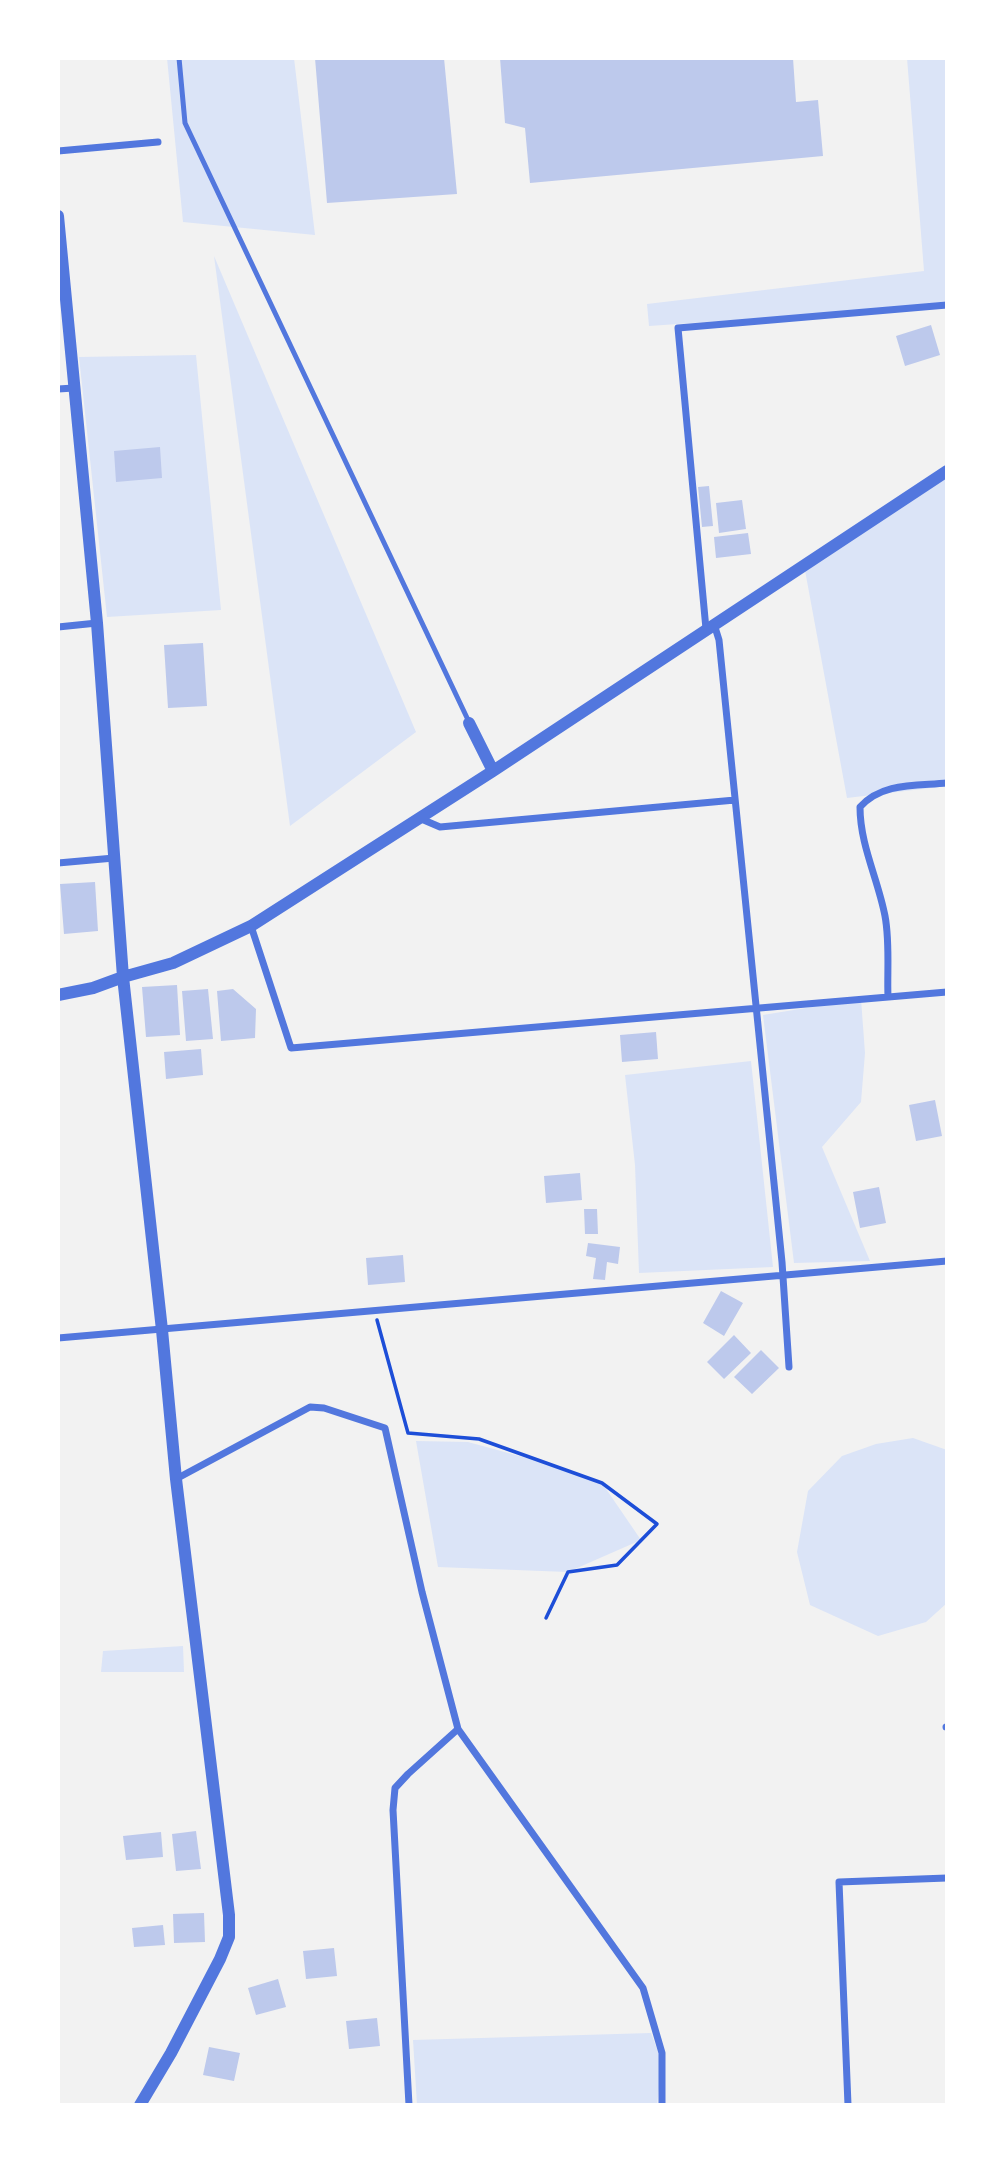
<!DOCTYPE html>
<html>
<head>
<meta charset="utf-8">
<style>
	body { margin:0 }
	#map { position:relative; width:1005px; height:2163px; overflow:hidden; background:#f2f2f2; font-family:Signika,sans-serif }
	canvas { display:block }
	.frame { position:absolute; inset:0; border:60px solid #fff; pointer-events:none }
</style>
</head>
<body>
<div id="map">
<canvas width="1005" height="2163"></canvas>
<div class="frame"></div>
</div>
<script>
const c = document.querySelector('canvas').getContext('2d');
c.lineJoin = 'round';
function paint(path, color) { c.fillStyle = color; c.fill(path, 'evenodd'); }
function trace(path, color, width, dash) { c.strokeStyle = color; c.lineWidth = width; c.lineCap = dash ? 'butt' : 'round'; c.setLineDash(dash || []); c.stroke(path); }
const green = new Path2D(`
	M167,58h127l21,177 -132,-13z
	M907,58h40v247l-298,21 -2,-22 277,-33z
	M214,256l202,476 -126,94z
	M196,355l25,255 -114,7 -28,-260z
	M947,472v314l-100,12 -43,-233z
	M861,999l4,54 -4,49 -39,45 48,114 -76,2 -31,-248z
	M751,1061l22,206 -134,6 -4,-108 -10,-90z
	M913,1438l34,12v153l-21,19 -48,14 -68,-31 -13,-53 11,-61 34,-35 34,-12z
	M416,1441l52,1 77,21 57,20 39,57 -73,32 -130,-5z
	M183,1646l1,26h-83l2,-21z
	M651,2033l11,29 -5,43h-240l-4,-65z`);
const building = new Path2D(`
	M315,58h129l13,136 -130,9z
	M500,58h293l3,44 22,-2 5,56 -293,27 -5,-55 -20,-5z
	M931,325l9,30 -35,11 -9,-30z
	M160,447l2,31 -46,4 -2,-31z
	M709,486l4,40 -11,1 -4,-40z
	M742,500l4,29 -27,4 -3,-30z
	M748,533l3,21 -35,4 -2,-21z
	M203,643l4,63 -39,2 -4,-63z
	M95,882l3,49 -34,3 -4,-50z
	M177,985l3,50 -34,2 -4,-50z
	M208,989l5,50 -27,2 -4,-50z
	M233,989l23,20 -1,29 -34,3 -4,-50z
	M656,1032l2,27 -36,3 -2,-27z
	M201,1049l2,26 -37,4 -2,-27z
	M935,1100l7,36 -26,5 -7,-36z
	M580,1173l2,27 -36,3 -2,-27z
	M879,1187l7,36 -26,5 -7,-36z
	M584,1209h13l1,25h-13z
	M588,1243l32,4 -2,17 -11,-2 -2,18 -12,-1 3,-21 -10,-2z
	M403,1255l2,27 -37,3 -2,-27z
	M721,1291l22,12 -19,33 -21,-13z
	M734,1335l17,18 -27,26 -17,-17z
	M761,1350l18,18 -27,26 -18,-17z
	M196,1831l5,38 -25,2 -4,-37z
	M161,1832l2,25 -37,3 -3,-24z
	M204,1913l1,29 -31,1 -1,-29z
	M163,1925l2,20 -31,2 -2,-19z
	M334,1948l3,28 -31,3 -3,-28z
	M278,1979l8,28 -30,8 -8,-27z
	M377,2018l3,28 -31,3 -3,-28z
	M209,2047l31,6 -6,28 -31,-6z`);
const path = new Path2D(`
	M377,1320l31,113 71,6 123,44 55,41 -40,41 -49,7 -22,46`);
const service = new Path2D(`
	M179,58l6,65 284,599`);
const minor = new Path2D(`
	M58,151l100,-9
	M58,389l16,-1
	M714,624l5,16 63,622 7,105
	M58,627l39,-4
	M706,629l-28,-301 269,-23
	M419,818l21,9 295,-27
	M58,863l56,-5
	M251,926l40,122 656,-56
	M888,997c-1,-26 2,-55 -3,-81 -7,-37 -25,-71 -25,-109 22,-25 57,-21 87,-24
	M58,1338l889,-77
	M176,1479l134,-72 14,1 61,20 37,164 36,137 185,259 19,65v52
	M946,1727h1
	M409,2105l-16,-295 2,-22 13,-14 50,-45
	M848,2105l-9,-223 108,-4`);
const tertiary = new Path2D(`
	M58,216l39,407 26,354 39,353 14,149 53,436v22l-9,22 -49,94 -31,52
	M469,723l24,48
	M58,995l35,-7 30,-11 50,-14 78,-37 242,-155 454,-300`);
paint(green, '#dbe4f7');
paint(building, '#bdc9ec');
trace(path, '#1d4ed8', 3.5);
trace(service, '#5277de', 5);
trace(minor, '#5277de', 7);
trace(tertiary, '#5277de', 12);
</script>
</body>
</html>
